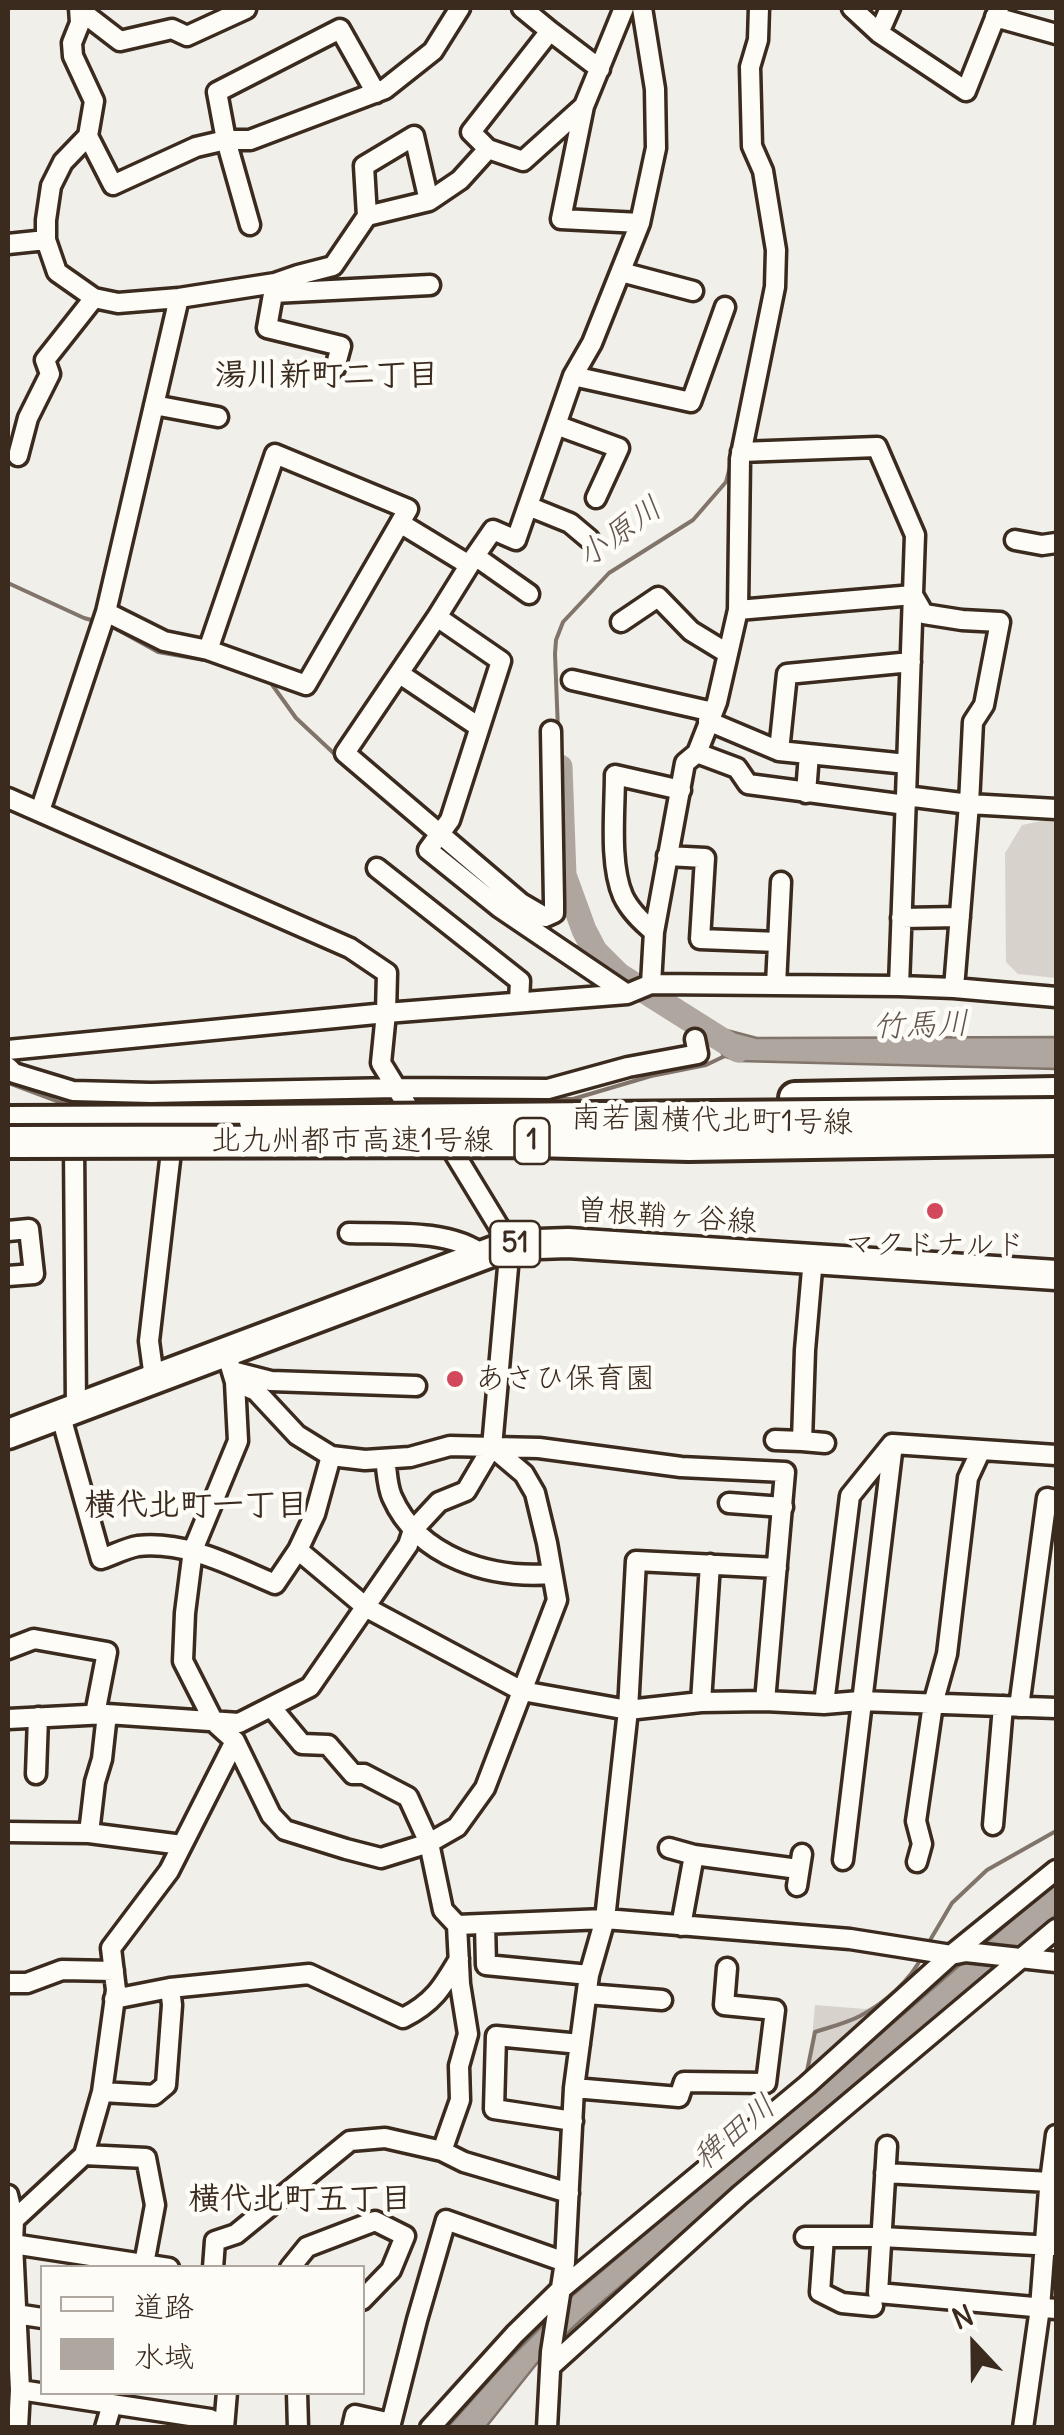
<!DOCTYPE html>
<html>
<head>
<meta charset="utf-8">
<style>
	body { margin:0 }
	#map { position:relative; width:1064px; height:2435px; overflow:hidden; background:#f1efea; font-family:Delius,"Klee One",sans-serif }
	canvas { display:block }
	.frame { position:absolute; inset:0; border:10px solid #3b2a1e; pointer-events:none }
	.legend { position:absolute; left:40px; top:2265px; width:325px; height:130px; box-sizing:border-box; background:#fdfcf7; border:2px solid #afa8a0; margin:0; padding:12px 18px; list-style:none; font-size:30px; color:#3b2a1e }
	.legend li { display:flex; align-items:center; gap:20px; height:50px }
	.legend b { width:50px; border:2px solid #afa8a0 }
	.north { position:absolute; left:924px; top:2295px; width:100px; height:100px; -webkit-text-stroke:8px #fdfcf7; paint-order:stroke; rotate:338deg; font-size:28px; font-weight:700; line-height:40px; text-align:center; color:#3b2a1e }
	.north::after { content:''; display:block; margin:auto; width:35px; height:45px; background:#3b2a1e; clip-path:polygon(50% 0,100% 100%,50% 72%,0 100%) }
</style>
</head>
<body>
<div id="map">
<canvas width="1064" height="2435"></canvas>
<div class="frame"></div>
<ul class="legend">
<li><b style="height:12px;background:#fdfcf7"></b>道路</li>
<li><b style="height:28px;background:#aea69f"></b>水域</li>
</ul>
<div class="north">N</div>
</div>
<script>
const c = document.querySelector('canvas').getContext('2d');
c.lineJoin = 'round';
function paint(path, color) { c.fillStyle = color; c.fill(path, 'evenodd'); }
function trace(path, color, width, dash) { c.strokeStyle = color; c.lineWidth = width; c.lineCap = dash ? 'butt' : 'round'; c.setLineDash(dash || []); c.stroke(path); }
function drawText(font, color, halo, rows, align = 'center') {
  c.font = font + ' Delius,"Klee One",sans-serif'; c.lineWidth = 9; c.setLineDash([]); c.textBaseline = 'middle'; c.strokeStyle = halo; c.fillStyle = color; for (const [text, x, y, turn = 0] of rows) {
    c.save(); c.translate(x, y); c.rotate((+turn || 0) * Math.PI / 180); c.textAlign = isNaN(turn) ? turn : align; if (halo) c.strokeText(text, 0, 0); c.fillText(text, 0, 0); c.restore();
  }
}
const green = new Path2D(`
	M1056,818v160l-38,-4 -12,-12 -1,-109 17,-28z
	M888,2003l-80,78 7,-76 50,4z`);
const water = new Path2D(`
	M719,1028l38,10 299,-1v32l-318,-8 -15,-5 -12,-23z
	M1056,1882v33l-475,405 -39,37 -56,70 -39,1 55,-62 71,-71 217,-183z`);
const stream = new Path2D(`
	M760,203l8,50
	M734,444l8,-39
	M8,583l76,35 11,3
	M109,625l49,27 58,10
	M268,679l28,39 45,42
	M558,730l-3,-76 1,-14 7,-18 46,-49 84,-53 33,-38 5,-19
	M439,845l46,39
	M565,943l34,12
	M8,1083l51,19 136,2 199,-5
	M409,1099h164l78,-23 55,-11 21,-10
	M926,1947l26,-44 35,-33 69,-39
	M806,2076l9,-44c15,-5 32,-9 45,-16 23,-12 52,-37 62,-60`);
const river = new Path2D(`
	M560,767l4,108 20,55 11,21 24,24 119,75`);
const minor = new Path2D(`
	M79,8l1,15 -8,20 1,13 21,45 -6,35 -25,26 -12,24 -5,34v20l11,32 37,26 24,5 61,-5 96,-15 23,-8 35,-9 34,-50 62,-15 31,-21 28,-31 35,12 61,-55
	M522,8l28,23 50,38
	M624,8l-40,98 -23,113 79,4
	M852,8l27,25 87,58 33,-83
	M81,11l39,30 52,-12 15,7 59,-27
	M995,17l61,17
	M879,33l11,-25
	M88,136l25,49 83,-38 30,-7h24l135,-51 48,-38 27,-43
	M488,149l-17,-17 79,-101
	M367,216l-3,-50 50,-30 15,65
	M250,225l-24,-85 -9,-48 123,-63 36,64
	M8,244l38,-4
	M621,272l72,19
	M275,283l-8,45 74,18 -6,22
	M273,293l157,-8
	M573,376l118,26 34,-95
	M154,405l64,12
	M556,425l63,23 -23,50
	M741,452l136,-5 38,88 -9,261
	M18,456l10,-38 22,-44 -5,-14 49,-62
	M528,506l42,17 19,16
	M1015,540l27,5 14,-2
	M475,556l18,-26 23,10 57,-164 19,-33 48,-120 16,-75 -1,-59 -13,-81
	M529,594l-54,-38 -38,61 64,44 -51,159 -22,30 72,58 127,86
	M738,610l175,-15 11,19 38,6 38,2 -16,83 -11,17 -4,82 -15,184
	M106,612l58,29 44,9 67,-196 133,55 -8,14 69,42
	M437,617l-92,136 176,150 24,14 9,-4v-11l-3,-171
	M621,622l37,-25 33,34 36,22
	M208,650l98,35 94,-162
	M400,674l79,53
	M572,680l141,32
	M708,721l71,30 128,13
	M779,751l8,-77 124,-12
	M697,753l40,15 11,16 158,21
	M806,793l3,-39
	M8,798l342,150 37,25 -1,40 -5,50 32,52 7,7
	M40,811l66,-199 73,-314
	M667,856l38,2 -5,81 78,3
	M377,868l143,113 -1,21
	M901,918l59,-1
	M654,932c-12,-10 -24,-21 -31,-36 -14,-32 -8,-86 -8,-121l66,15
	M651,984l3,-52 31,-169 12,-10 20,-51 21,-92 2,-151 35,-172 1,-37 -13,-79 -11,-25 -2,-79 8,-27 1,-32
	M776,985l5,-103
	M899,986l7,-190 63,8 87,5
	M8,1050l378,-37 241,-19 24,-10 248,2 55,2 102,9
	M8,1067l6,6 59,18 78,2 245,-5 152,1 80,-22 70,-13 -3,-15
	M74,1144l2,263
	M8,1231l21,-2 5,45 -26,2
	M349,1233c40,1 102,-4 134,22
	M813,1258l-8,92 -3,91 23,2
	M226,1352l9,30 3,59 -45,109 -8,63 -2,48 31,61 21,19 36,74 14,15 61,19 35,9 48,-15 28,-16 28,-39 72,-188 -10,-57 -12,-50 -11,-19 -32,-27
	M232,1371l39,10 145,5
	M154,1378l-5,-37 23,-198
	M235,1382l21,9 41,44 34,21 34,4 45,-3 40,-11 89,2 142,19 104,5 -20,229
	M60,1413l41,146c12,-4 25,-11 37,-13 49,-5 94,20 137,38l23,-34 69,58 155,83 106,19 73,-8 64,-1 59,3 36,-3 196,7
	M775,1440l27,1
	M385,1459c2,12 2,27 7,38 27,61 99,82 160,77
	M729,1503l54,4
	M298,1550l17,-36 16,-58
	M8,1649l26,-10 73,13 -12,62
	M701,1702l9,-138
	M824,1704l26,-208 42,-52
	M1019,1707l28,-209 9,2
	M272,1708l30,36 26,1 25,29h11l44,23 21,46 14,67 14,15 3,59 8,50 -9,32 1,34 -18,51 22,11 105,31
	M8,1719l99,-5 132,9 71,-36 98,-142 5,-15 26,-28 27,-11 26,-44 18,-202 -59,-97 -11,-9
	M36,1774l2,-57
	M993,1825l10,-119
	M8,1832l81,1 93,12
	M89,1833l6,-51 7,-23 5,-45
	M669,1848l25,7
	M843,1860l50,-416 163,11
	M917,1862l5,-18 -6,-23 17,-117 14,-50 21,-176 13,-28
	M797,1886l5,-32
	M485,1924l1,41 103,10
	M457,1925l148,-6 245,20 101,16 15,-3 90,10
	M681,1926l13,-71 104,14
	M8,1983h19l35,-13 52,1
	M587,1994l75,6
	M114,1999l56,-11 139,-14 94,44c30,-15 39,-30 56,-59
	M574,2088l105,9 5,-15 82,1 9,-73 -51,-5 3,-37
	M102,2092l52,3 12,-10 6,-80 -2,-17
	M573,2121l-79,-12 2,-73 84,8
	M887,2146l-9,147 178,16
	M84,2155l62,3 9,47 -11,59
	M885,2173l165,9
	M8,2195l6,25 -1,24 7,146 -2,38
	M14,2220l70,-65 18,-63 14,-102 -5,-42 58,-77 66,-130
	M805,2237h76l173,9
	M824,2237l-4,55 22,11 31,3
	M13,2244l156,24
	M213,2268l2,-27 21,-7 114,-93 35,-3 57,13
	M290,2268l17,-21 68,-26 30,15 -14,34 -29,30
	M16,2314l26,4
	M551,2366l189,-171 316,-266
	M20,2390l190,29 14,6
	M297,2392l1,36
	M105,2428l7,-24
	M224,2428l3,-36
	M352,2428l3,-13 36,8 26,-103 29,-100 119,42
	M430,2428l85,-94 45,-44 247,-205 144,-130 105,-85
	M547,2428l4,-76 14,-90 9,-174 15,-113 16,-56 23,-209 8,-149 141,7
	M1023,2428l17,-120 9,-119 7,-54`);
const tertiary = new Path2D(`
	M8,1117l257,-1`);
const primary = new Path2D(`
	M8,1434l502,-189 58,-2 488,32`);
const motorway = new Path2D(`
	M795,1098l261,-5`);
const motorwayBridge = new Path2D(`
	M255,1121l801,-7
	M8,1142l525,-1 156,4 367,-6`);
const markers = [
	[935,1211,10,"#d1495b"],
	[455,1379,10,"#d1495b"]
];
const shields = [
	[532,1141,35],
	[515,1244,50]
];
const shieldNames = [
	["1",532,1141],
	["51",515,1244]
];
const streetNames = [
	["南若園横代北町1号線",712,1121,1],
	["北九州都市高速1号線",352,1141],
	["曽根鞘ヶ谷線",667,1217,4]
];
const poiNames = [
	["マクドナルド",935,1245],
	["あさひ保育園",475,1379,"left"]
];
const neighbourhoodNames = [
	["湯川新町二丁目",327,376],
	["横代北町一丁目",196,1506],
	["横代北町五丁目",300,2200]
];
const waterNames = [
	["小原川",620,533,-36],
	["竹馬川",921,1026,-2],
	["稗田川",735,2133,-40]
];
paint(green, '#d7d2cc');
paint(water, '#aea69f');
trace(water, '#80746b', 2.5);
trace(stream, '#80746b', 4);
trace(river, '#aea69f', 25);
trace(minor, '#3b2a1e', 25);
trace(tertiary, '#3b2a1e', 28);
trace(primary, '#3b2a1e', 35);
trace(motorway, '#3b2a1e', 38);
trace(minor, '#fdfcf7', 18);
trace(tertiary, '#fdfcf7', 20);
trace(primary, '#fdfcf7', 28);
trace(motorway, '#fdfcf7', 30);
trace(motorwayBridge, '#3b2a1e', 38, []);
trace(motorwayBridge, '#fdfcf7', 30);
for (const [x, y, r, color] of markers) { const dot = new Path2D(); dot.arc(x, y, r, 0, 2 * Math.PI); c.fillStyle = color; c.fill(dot); trace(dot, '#fdfcf7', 4); }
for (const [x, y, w] of shields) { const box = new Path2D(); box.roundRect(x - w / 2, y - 23, w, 46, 8); c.fillStyle = '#fdfcf7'; c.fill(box); trace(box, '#3b2a1e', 2.5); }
drawText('bold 28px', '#3b2a1e', null, shieldNames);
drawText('30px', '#3b2a1e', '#fdfcf7', streetNames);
drawText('30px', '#3b2a1e', '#fdfcf7', poiNames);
drawText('bold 32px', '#3b2a1e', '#fdfcf7', neighbourhoodNames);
drawText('italic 32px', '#63554b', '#fdfcf7', waterNames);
</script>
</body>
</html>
